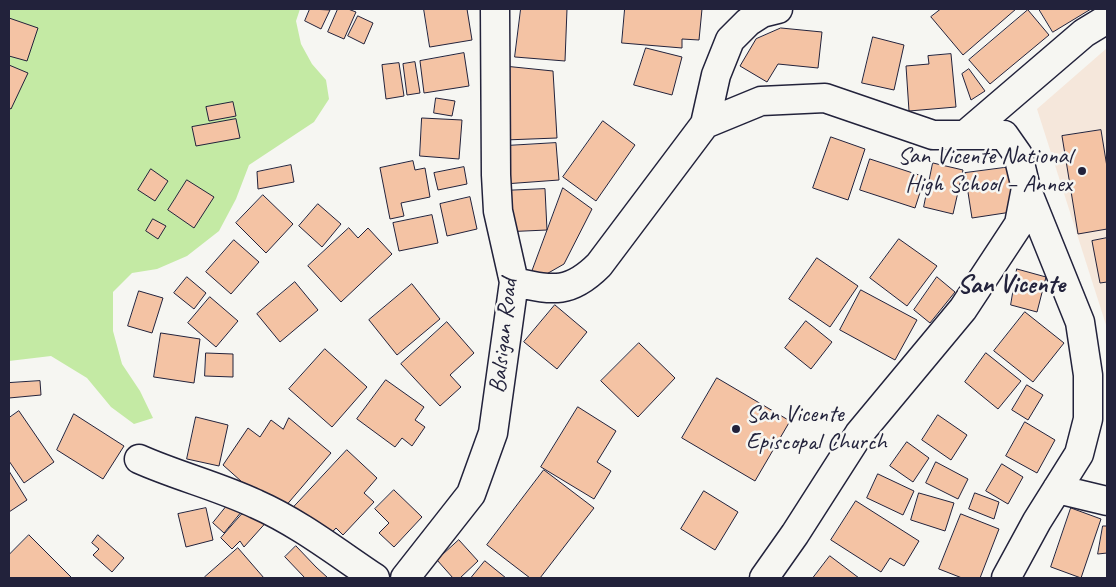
<!DOCTYPE html>
<html>
<head>
<meta charset="utf-8">
<style>
	body { margin:0 }
	#map { position:relative; width:1116px; height:587px; overflow:hidden; background:#f6f6f2; font-family:Caveat,sans-serif }
	canvas { display:block }
	.frame { position:absolute; inset:0; border:10px solid #22223b; pointer-events:none }
</style>
</head>
<body>
<div id="map">
<canvas width="1116" height="587"></canvas>
<div class="frame"></div>
</div>
<script>
const c = document.querySelector('canvas').getContext('2d');
c.lineJoin = 'round';
function paint(path, color) { c.fillStyle = color; c.fill(path, 'evenodd'); }
function trace(path, color, width, dash) { c.strokeStyle = color; c.lineWidth = width; c.lineCap = dash ? 'butt' : 'round'; c.setLineDash(dash || []); c.stroke(path); }
function drawText(font, color, halo, rows, align = 'center') {
  c.font = font + ' Caveat,sans-serif'; c.lineWidth = 5; c.setLineDash([]); c.textBaseline = 'middle'; c.strokeStyle = halo; c.fillStyle = color; for (const [text, x, y, turn = 0] of rows) {
    c.save(); c.translate(x, y); c.rotate((+turn || 0) * Math.PI / 180); c.textAlign = isNaN(turn) ? turn : align; if (halo) c.strokeText(text, 0, 0); c.fillText(text, 0, 0); c.restore();
  }
}
const built = new Path2D(`
	M1107,48v280l-70,-219z`);
const green = new Path2D(`
	M9,9h291l-4,12 5,23 11,20 14,16 3,19 -15,23 -65,43 -13,34 -17,32 -32,25 -30,13 -25,4 -19,19v39l9,33 18,27 13,27 -19,6 -23,-17 -24,-29 -36,-22 -42,5z`);
const building = new Path2D(`
	M310,9l20,1 -9,19 -16,-8z
	M338,9h10l8,3 -12,27 -16,-7z
	M424,9h43l5,31 -42,7z
	M521,9h46l-2,52 -50,-4z
	M625,9h77l-3,31 -17,-1v9l-60,-5z
	M941,9h75l-53,46 -32,-38z
	M1039,9h52l-38,23z
	M1028,10l21,25 -59,49 -21,-24z
	M358,16l15,7 -9,21 -16,-8z
	M9,18l29,10 -11,33 -18,-5z
	M781,28l41,4 -4,36 -40,-4 -11,18 -27,-16 16,-27z
	M873,37l31,8 -10,45 -32,-7z
	M646,48l36,9 -10,38 -38,-10z
	M464,53l5,33 -45,7 -4,-32z
	M951,54l5,53 -47,4 -3,-45 23,-2 -1,-8z
	M415,62l5,31 -13,2 -4,-31z
	M399,63l5,33 -18,3 -4,-34z
	M9,65l19,8 -17,36 -2,-1z
	M504,66l49,5 4,67 -52,2z
	M969,69l16,22 -14,9 -9,-26z
	M436,98l19,3 -3,15 -18,-3z
	M233,102l3,14 -27,5 -3,-14z
	M422,118l40,2 -3,39 -39,-3z
	M236,119l4,19 -44,8 -4,-19z
	M603,121l32,24 -39,56 -33,-24z
	M1101,130l6,37v62l-29,5 -16,-98z
	M831,137l34,12 -17,51 -35,-12z
	M556,143l3,37 -55,4 1,-38z
	M870,159l55,18 -10,31 -55,-18z
	M413,161l2,9 10,-2 5,29 -29,6 3,13 -14,3 -10,-51z
	M933,163l30,7 -10,44 -29,-7z
	M291,165l3,17 -36,7 -1,-17z
	M464,167l3,17 -29,6 -4,-17z
	M1011,167l7,44 -46,7 -7,-45z
	M151,169l17,12 -13,20 -17,-11z
	M187,180l27,17 -20,31 -26,-18z
	M563,188l29,21 -28,55 -21,12 -13,1z
	M545,189l2,41 -45,2 -1,-41z
	M263,195l30,29 -27,29 -30,-30z
	M470,197l7,32 -30,7 -7,-32z
	M318,204l23,20 -19,23 -23,-21z
	M432,215l6,28 -39,8 -6,-28z
	M153,219l13,7 -8,13 -12,-8z
	M349,228l9,10 10,-10 24,26 -51,48 -33,-36z
	M1107,238v44l-7,1 -8,-42z
	M899,239l38,27 -30,40 -37,-28z
	M234,240l25,22 -28,32 -25,-22z
	M817,258l41,28 -28,41 -41,-28z
	M1017,269l29,8 -9,35 -26,-7z
	M187,277l19,16 -12,16 -20,-16z
	M937,277l18,15 -25,31 -16,-13z
	M295,282l23,28 -38,32 -23,-28z
	M412,284l28,35 -43,36 -28,-35z
	M861,290l56,30 -22,40 -55,-30z
	M139,291l24,7 -11,35 -24,-7z
	M210,297l28,24 -22,26 -28,-24z
	M555,305l32,27 -30,37 -33,-27z
	M1025,312l39,31 -31,39 -39,-31z
	M806,321l26,21 -21,27 -26,-21z
	M447,322l27,31 -24,22 11,12 -21,19 -39,-42z
	M161,333l39,6 -6,44 -40,-6z
	M639,343l36,35 -37,39 -37,-36z
	M325,349l42,38 -35,40 -43,-38z
	M206,353l27,1v23l-28,-1z
	M986,353l35,28 -23,28 -33,-27z
	M717,378l73,43 -35,60 -73,-43z
	M386,380l38,27 -9,13 10,7 -13,19 -10,-8 -7,9 -38,-28z
	M40,381l1,14 -32,3v-15z
	M1027,385l16,10 -15,25 -16,-10z
	M578,407l38,24 -19,31 14,9 -17,28 -53,-32z
	M19,411l35,51 -30,21 -15,-22v-43z
	M74,414l50,32 -21,33 -46,-29z
	M938,415l29,20 -16,25 -29,-20z
	M196,417l32,8 -9,41 -32,-7z
	M289,418l42,35 -47,55 -24,-10 -37,-33 25,-37 12,9 11,-17 12,9z
	M1025,422l30,18 -18,33 -31,-17z
	M907,442l22,16 -16,24 -23,-16z
	M347,450l30,28 -13,15 10,9 -31,33 -7,-7 -11,12 -33,-31z
	M936,462l32,17 -10,20 -32,-16z
	M1002,464l21,13 -15,27 -22,-13z
	M544,470l50,38 -54,70h-10l-43,-33z
	M9,471l18,29 -18,12z
	M878,474l36,17 -11,24 -36,-17z
	M394,490l28,27 -28,30 -15,-14 10,-10 -14,-14z
	M704,491l34,21 -23,38 -34,-21z
	M919,493l35,10 -9,28 -34,-11z
	M975,493l24,9 -5,17 -25,-10z
	M856,501l63,40 -15,25 -14,-8 -9,14 -50,-32z
	M230,502l12,9 -18,22 -11,-10z
	M206,508l7,32 -27,7 -8,-33z
	M1071,508l30,11 -20,59 -30,-11z
	M242,514l28,4 -26,29 -4,-6 -8,8 -11,-11z
	M961,514l38,15 -19,49h-18l-23,-9z
	M1103,526h4v27l-9,1z
	M29,535l43,43h-63v-23z
	M98,535l26,23 -12,14 -19,-17 6,-6 -7,-6z
	M459,540l19,21 -18,17h-7l-16,-18z
	M296,546l20,21 12,11h-23l-20,-21z
	M238,548l26,30h-58l-1,-1z
	M830,556l29,22h-46z
	M485,561l21,17h-35z`);
const minor = new Path2D(`
	M705,124l56,-23 64,-3 108,37h71l14,20 8,33 -7,36 -56,85 -104,125 -64,100 -31,44
	M965,135l119,-102 23,-14
	M514,282c38,8 55,13 85,-17l106,-141 11,-49 14,-35 18,-18 14,-9 16,-4
	M139,459c38,17 79,27 117,45 43,19 80,48 119,74
	M1057,489l50,12
	M405,578l66,-84 22,-61 21,-151 -16,-71 -2,-36 -1,-166
	M1006,578l31,-57 42,-67 9,-35v-44l-8,-53 -54,-134`);
const markers = [
	[1082,171,5,"#22223b"],
	[736,429,5,"#22223b"]
];
const poiNames = [
	["San Vicente National",1072,157],
	["High School – Annex",1072,185],
	["San Vicente",746,415,"left"],
	["Episcopal Church",746,443,"left"]
];
const streetNames = [
	["Balsigan Road",504,336,-84]
];
const quarterNames = [
	["San Vicente",1011,285]
];
paint(built, '#f5e7db');
paint(green, '#c4eaa4');
paint(building, '#f4c3a4');
trace(building, '#22223b', 1);
trace(minor, '#22223b', 31);
trace(minor, '#f6f6f2', 28);
for (const [x, y, r, color] of markers) { const dot = new Path2D(); dot.arc(x, y, r, 0, 2 * Math.PI); c.fillStyle = color; c.fill(dot); trace(dot, '#f6f6f2', 2); }
drawText('24px', '#22223b', '#f6f6f2', poiNames, 'right');
drawText('24px', '#22223b', '#f6f6f2', streetNames);
drawText('bold 26px', '#22223b', '#f6f6f2', quarterNames);
</script>
</body>
</html>
